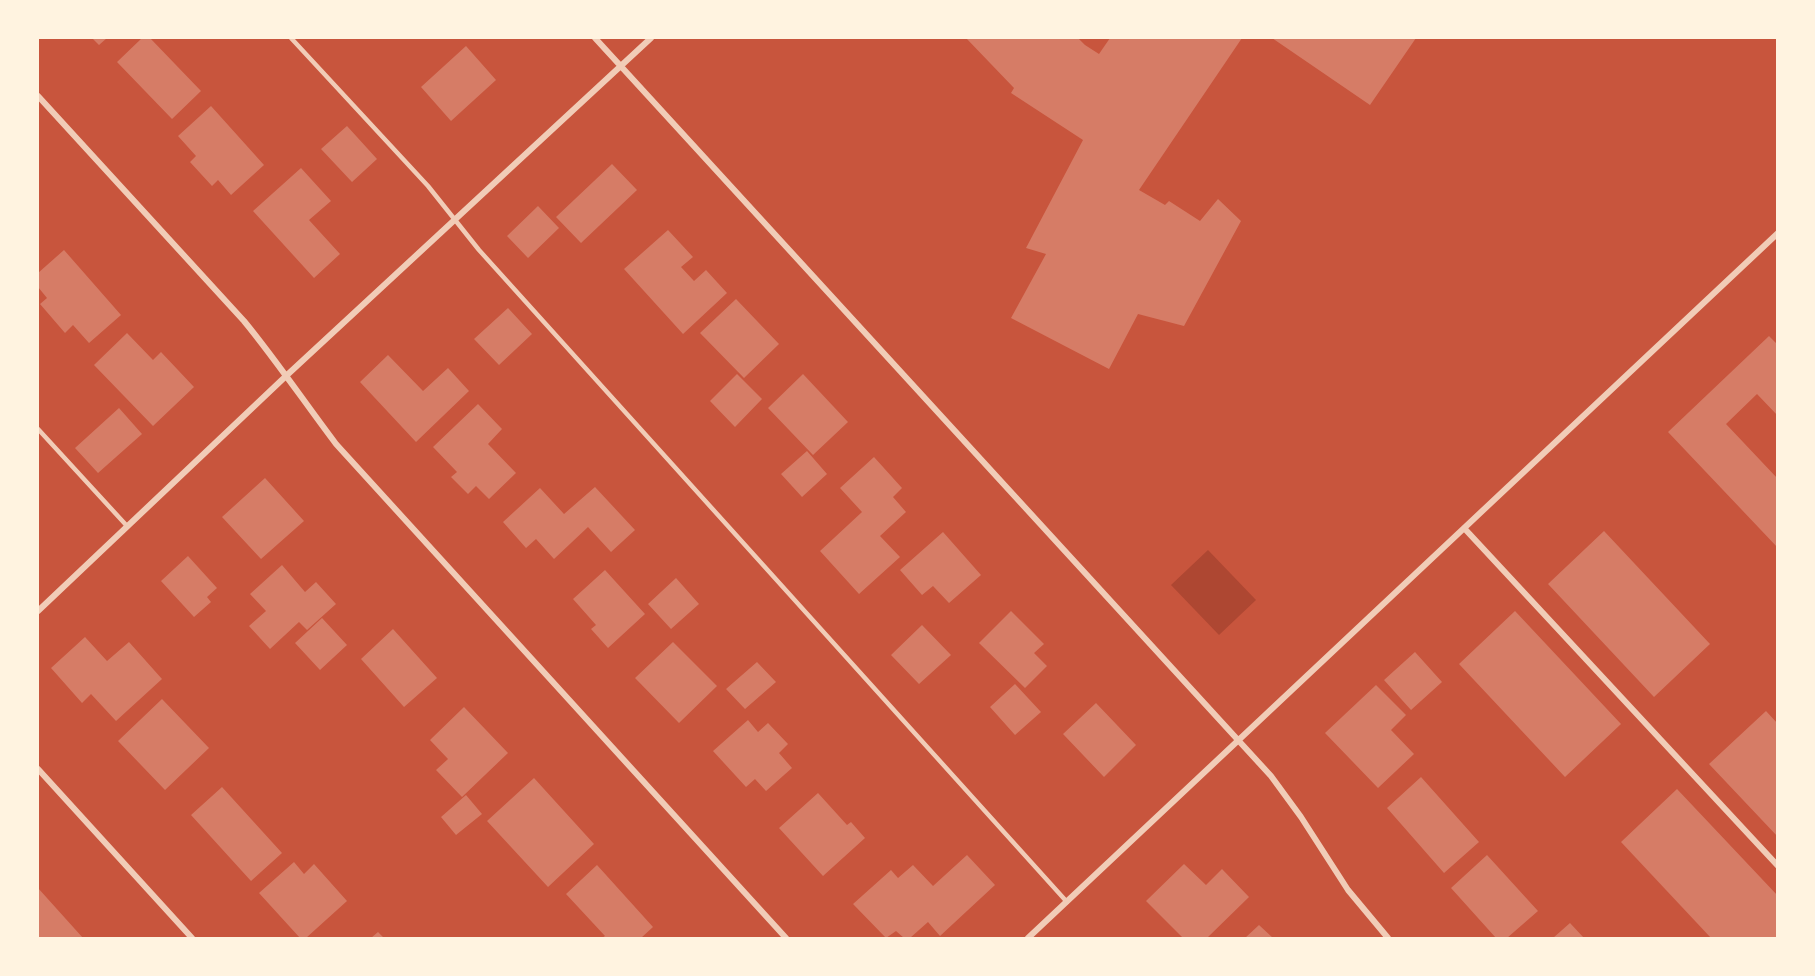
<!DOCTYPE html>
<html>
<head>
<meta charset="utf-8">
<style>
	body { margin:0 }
	#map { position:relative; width:1815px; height:976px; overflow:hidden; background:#c8553d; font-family:"Roboto Condensed",sans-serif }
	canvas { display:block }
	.frame { position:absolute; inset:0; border:39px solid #fff3e0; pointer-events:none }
</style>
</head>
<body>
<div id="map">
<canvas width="1815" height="976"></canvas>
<div class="frame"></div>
</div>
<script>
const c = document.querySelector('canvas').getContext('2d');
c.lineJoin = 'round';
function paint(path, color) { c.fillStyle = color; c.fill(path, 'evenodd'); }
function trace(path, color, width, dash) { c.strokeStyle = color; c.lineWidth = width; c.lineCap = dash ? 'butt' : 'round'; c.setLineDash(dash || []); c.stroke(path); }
const green = new Path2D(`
	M1208,550l48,50 -37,35 -48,-50z`);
const building = new Path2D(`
	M92,38h15l-8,7z
	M142,38h8l51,53 -29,28 -55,-57z
	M966,38h112l7,7 14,9 11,-16h132l-103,152 26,15 4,-4 31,20 18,-22 23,22 -57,105 -46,-12 -29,55 -98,-51 35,-64 -20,-6 57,-108 -72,-47 3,-5z
	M1272,38h144l-46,67z
	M466,46l30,34 -45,41 -30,-34z
	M211,106l53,59 -33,30 -13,-15 -6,6 -22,-24 6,-6 -18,-20z
	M347,126l30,33 -25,23 -31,-33z
	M612,164l25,26 -56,53 -25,-26z
	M301,168l30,33 -22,19 31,34 -26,24 -61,-67z
	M538,206l21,22 -31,30 -21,-22z
	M668,230l25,27 -12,10 13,14 12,-11 21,23 -44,41 -59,-65z
	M64,250l57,65 -32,28 -16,-18 -8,8 -25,-29 7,-6 -9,-11v-14z
	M736,299l43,45 -35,34 -44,-45z
	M508,308l24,26 -33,31 -25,-26z
	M127,333l26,27 8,-8 33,35 -41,39 -59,-61z
	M1769,336l9,9v71l-21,-22 -31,30 52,55v69l-110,-116z
	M388,355l35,36 25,-23 21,23 -53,51 -56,-60z
	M737,374l25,25 -27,28 -25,-26z
	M803,374l45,48 -35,33 -45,-47z
	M478,404l24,25 -14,15 28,29 -27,26 -13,-13 -8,8 -17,-17 6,-5 -24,-25z
	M119,408l23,26 -44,39 -23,-25z
	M807,451l20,23 -25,23 -21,-23z
	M874,457l28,31 -9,9 13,15 -26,24 20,21 -41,37 -39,-43 42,-39 -22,-24z
	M265,478l39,43 -43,38 -39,-42z
	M595,487l40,43 -24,22 -23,-25 -34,32 -18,-20 -10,9 -23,-26 37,-34 24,26z
	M1604,531l106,113 -56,53 -106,-113z
	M943,532l38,43 -32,28 -16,-17 -11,9 -22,-25z
	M188,556l29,32 -10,9 4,5 -17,15 -33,-36z
	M282,565l23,27 11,-10 20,22 -29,26 -8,-8 -29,27 -21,-23 17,-15 -16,-17z
	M605,570l40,44 -37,34 -17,-19 5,-4 -23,-26z
	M676,578l23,26 -28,25 -23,-25z
	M1011,611l33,33 -10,9 13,13 -22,22 -46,-45z
	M1515,611l106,113 -56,53 -106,-113z
	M322,618l25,27 -27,25 -25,-27z
	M922,625l29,30 -32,29 -28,-29z
	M393,629l44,49 -33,29 -43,-48z
	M85,637l22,24 22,-19 33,37 -46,42 -25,-27 -9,9 -31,-35z
	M673,642l44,44 -38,37 -44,-45z
	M1415,652l27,30 -31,28 -27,-30z
	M757,662l19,20 -31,27 -19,-20z
	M1015,684l26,28 -26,23 -25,-28z
	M1376,685l30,30 -15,15 23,24 -36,34 -53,-55z
	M162,699l47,49 -44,42 -47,-49z
	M1096,703l40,42 -32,32 -41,-43z
	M464,707l44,46 -46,44 -26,-27 12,-11 -18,-19z
	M1766,711l12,13v113l-69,-73z
	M748,720l10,12 10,-9 20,21 -9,9 13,15 -26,23 -11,-12 -9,8 -33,-36z
	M1421,777l58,65 -35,31 -57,-65z
	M534,778l60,66 -46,43 -61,-66z
	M222,787l60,66 -31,28 -60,-66z
	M1677,789l101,107v42h-67l-90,-96z
	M818,793l29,32 4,-3 14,16 -42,38 -44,-48z
	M466,795l16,19 -26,21 -15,-18z
	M967,855l28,30 -55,51 -12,-14 -18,16h-6l-8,-7 -10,7 -33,-34 38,-34 7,8 15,-13 20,21z
	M1487,855l51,56 -31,27h-11l-45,-50z
	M294,862l10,12 10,-10 33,37 -41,37h-6l-41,-45z
	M1184,864l22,21 16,-16 27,28 -42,41h-24l-37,-37z
	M597,865l56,62 -12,11h-39l3,-2 -39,-42z
	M38,888l45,50h-45z
	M1570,923l14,15h-31z
	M1259,925l14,13h-28z
	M378,932l6,6h-13z`);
const service = new Path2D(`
	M291,38l137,148 51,64 588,652
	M38,429l89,97`);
const minor = new Path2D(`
	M595,38l676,738 30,41 47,73 40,48
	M38,96l206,225c32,39 61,82 92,123l450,494
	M1464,528l314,338
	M38,611l248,-235 365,-338
	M38,769l154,169
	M1028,938l750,-705`);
paint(green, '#ae4732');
paint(building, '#d67c66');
trace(service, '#f1ccb7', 4.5);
trace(minor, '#f1ccb7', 6);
</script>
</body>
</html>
